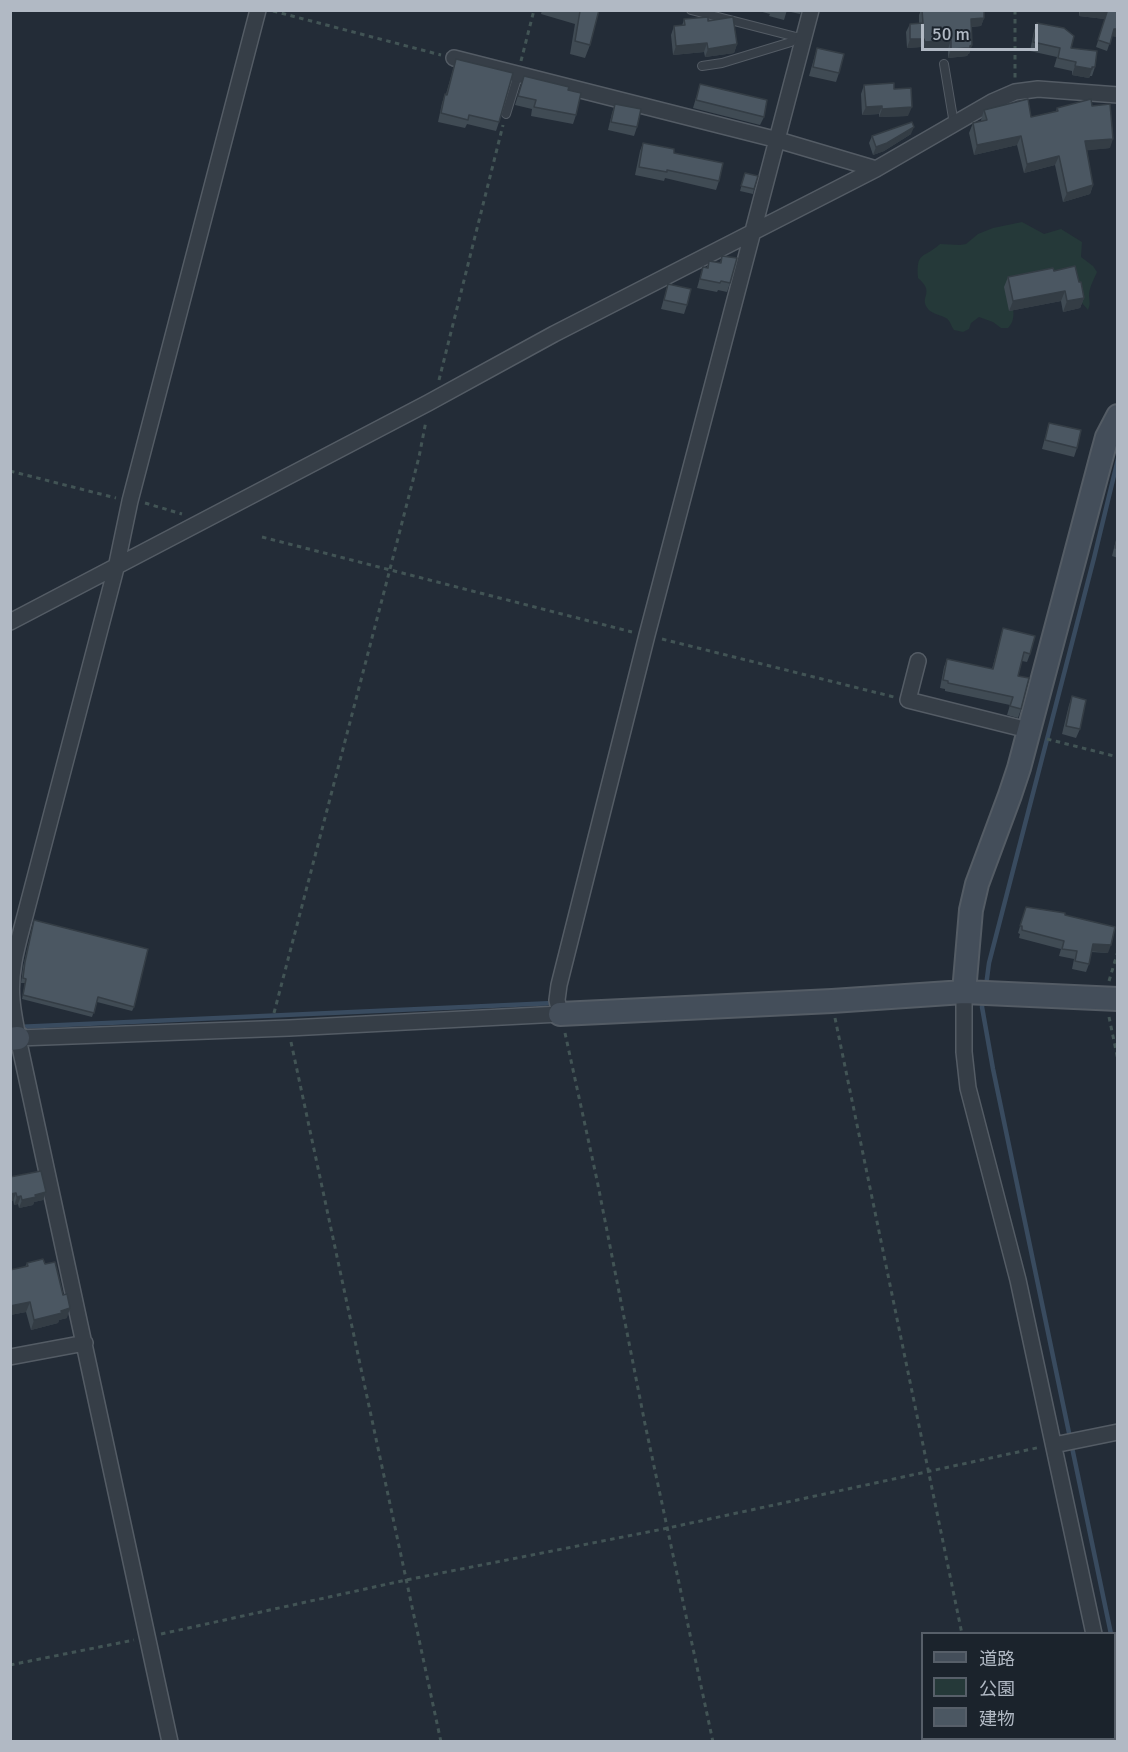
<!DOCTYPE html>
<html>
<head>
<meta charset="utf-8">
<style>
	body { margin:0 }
	#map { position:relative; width:1128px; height:1752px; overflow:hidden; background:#232c37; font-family:Signika,"Noto Sans JP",sans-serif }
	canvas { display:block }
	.frame { position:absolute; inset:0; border:12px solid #b1b9c4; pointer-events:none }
	.legend { position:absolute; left:921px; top:1632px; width:195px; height:108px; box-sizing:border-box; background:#1b232c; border:2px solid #575f69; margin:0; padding:8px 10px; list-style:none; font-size:18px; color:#b1b9c4 }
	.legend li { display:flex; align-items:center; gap:12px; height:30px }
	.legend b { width:30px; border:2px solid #575f69 }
	.scale { position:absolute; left:921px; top:24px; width:117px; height:27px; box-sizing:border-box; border:3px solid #b1b9c4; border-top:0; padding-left:8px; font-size:18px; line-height:21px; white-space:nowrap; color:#b1b9c4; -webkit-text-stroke:4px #1b232c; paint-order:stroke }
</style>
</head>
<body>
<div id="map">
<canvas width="1128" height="1752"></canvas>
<div class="frame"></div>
<ul class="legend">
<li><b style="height:8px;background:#444e5a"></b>道路</li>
<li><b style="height:16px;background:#253939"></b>公園</li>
<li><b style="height:16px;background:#4b5762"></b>建物</li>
</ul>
<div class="scale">50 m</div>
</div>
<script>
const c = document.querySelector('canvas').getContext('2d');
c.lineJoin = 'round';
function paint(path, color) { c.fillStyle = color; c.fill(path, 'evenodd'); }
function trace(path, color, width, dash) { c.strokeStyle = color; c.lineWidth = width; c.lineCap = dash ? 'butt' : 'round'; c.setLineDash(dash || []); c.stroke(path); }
const green = new Path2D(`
	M1022,222l22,12 17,-5 21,13 -1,15 12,9 4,6c-3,7 -7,14 -8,22 0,7 2,9 -1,16l-6,-7 -3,-11 -67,11c2,9 3,18 -4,25h-7l-8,-6 -14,-5 -8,6 -2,6 -6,3 -9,-2c-3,-4 -4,-10 -8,-12 -5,-3 -14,-4 -18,-9 -10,-12 8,-16 -10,-31 -2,-28 6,-19 22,-34l20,1 6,-1 12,-10 15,-6z`);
const stream = new Path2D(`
	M986,986l3,-23 105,-405 24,-99
	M983,1000l-1,7 11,62 118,565
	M17,1027l537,-24
	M1114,1648l4,14`);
const path = new Path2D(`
	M1015,10v68
	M273,11l168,44
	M521,61l13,-51
	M439,380l64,-255
	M10,471l106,27
	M145,503l37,11
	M262,537l370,95
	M662,639l232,58
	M1047,739l71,18
	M1109,981l9,-30
	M274,1013l116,-444 29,-112 7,-36
	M1109,1017l9,43
	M835,1018l127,616
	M565,1033l32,147 48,244 68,318
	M291,1042l150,700
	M161,1634l245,-54 262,-52 373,-81
	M10,1665l124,-25
	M984,1738l1,4`);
const lane = new Path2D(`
	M691,10l113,29
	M944,64l10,60
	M702,66l20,-3 69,-21 5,-5
	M506,114l12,-39`);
const street = new Path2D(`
	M454,58l324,82 98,29
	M10,622l418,-219 126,-69 322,-165 116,-67 23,-10 23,-3 80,6
	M918,661l-10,39 120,30
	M964,992v60l4,36 50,192 76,354
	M18,1038l271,-10 271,-14 -3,-14 2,-15 88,-350 164,-625
	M10,1357l75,-14
	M1054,1445l64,-13
	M1114,1734l2,8
	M170,1742l-152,-704c-2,-12 -5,-25 -6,-38 -3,-28 6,-57 13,-84l91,-348 14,-67 128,-491`);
const secondary = new Path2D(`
	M964,992l7,-82 6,-26 33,-89 9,-27 83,-313 5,-18 11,-21
	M560,1014l272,-13 132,-9 154,7
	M10,1039l8,-1`);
const wall = new Path2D(`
	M542,10h57l-9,35 -5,13 -15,-4 5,-30 -34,-10z
	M755,10h32l-3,10 -15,-4 1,-2z
	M791,10h11l-2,4 -9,-2z
	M921,10h63v8l-3,8 -10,1 1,18 -3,9h-1l-1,2 -19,2v-9l-26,1 -1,-3 -14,1 -1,-16 4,-8h9v-9z
	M1079,10h39v27l-6,-1 -5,15 -11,-4 9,-28 -26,-3z
	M684,19l24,2 29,23 -3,9 -29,4 -1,-5 -31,3 -2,-20 3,-9h8z
	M1037,23l34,25 24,19 -3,9h-2l-1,2 -17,-3v-4l-18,-4 3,-10 -27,-6 4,-20z
	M817,48l22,25 -3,9 -27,-6z
	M456,59l43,63 -3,9 -29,-7 -2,4 -27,-6 4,-19 3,-9h1z
	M524,76l44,14 8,25 -3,9 -42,-8 1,-7 -17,-4z
	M700,84l64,33 -4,8 -67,-17z
	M864,85l30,4 14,27 -29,1v-3l-17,1 -1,-21z
	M615,104l22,23 -3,9 -26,-6 4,-17z
	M1092,106l18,42 -23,2 6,35 -3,9 -27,8 -8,-37 -31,8 -7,-28 -43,10 -5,-22 4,-10 8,-2v-1l3,-10 47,7 25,-6 1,-3z
	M911,134l-27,17 -11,4 -4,-12 3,-7z
	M643,143l31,10 45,28 -3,9 -51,-12 -1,3 -29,-6 5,-24z
	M745,173l9,16 -1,5 -13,-3z
	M722,256l8,27 -3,9 -9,-2 -1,2 -20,-4 6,-21h4l2,-6 11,2z
	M1054,271l25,11 5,16 -4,10 -17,4 -2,-11 -52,10 -5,-24 4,-10z
	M668,284l19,21 -3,9 -23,-5z
	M1049,423l28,25 -3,9 -32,-8z
	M1118,532v26l-6,-2z
	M1003,628l27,26 -3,8 -5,-1 -4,15 3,33 -3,9 -11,-3 3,-10 -65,-14v-2l-5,-1 4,-21 3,-8 45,10z
	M1072,696l8,33 -4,9 -14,-4 7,-29z
	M1026,907l39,8 43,38 -17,-1 -2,12 -3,8 -14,-3 2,-10 -15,-3 2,-7 -42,-11 1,-4 -2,-1z
	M34,920l100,87 -2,4 -35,-9 -5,15 -70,-18 3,-16h-4l2,-16z
	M10,1177l36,15 -3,8 -9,2 -1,3 -14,3 -1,-4 -4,1z
	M27,1263l18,1 22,54 -8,2 -1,3 -27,7 -5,-18 -16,3v-45l15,-3z`);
const shadedWall = new Path2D(`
	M1081,10h14l12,2 -2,7 -26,-3z
	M984,18l-3,8 -13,1 3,-8z
	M1114,29h4v8l-6,-1z
	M910,39h14l-3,8 -14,1z
	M951,40l-3,9 -26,1 3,-8z
	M707,43l-3,9 -31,3 3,-9z
	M737,44l-3,9 -29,4 3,-8z
	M972,45l-3,9h-1l-1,2 -19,2 3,-9z
	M1075,66l17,3 -3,9 -17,-3z
	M882,106l-3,8 -17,1 4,-8z
	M912,107l-4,9 -29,1 3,-8z
	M914,127l-3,7 -27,17 -11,4 3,-8z
	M1021,136l-4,9 -43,10 3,-10z
	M1113,139l-3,9 -28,3 3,-10z
	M1059,156l-4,9 -31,8 3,-9z
	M1093,185l-3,9 -27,8 4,-9z
	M1065,291l-4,10 -52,10 4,-10z
	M1084,298l-4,10 -17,4 4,-11z
	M1093,944l18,1 -3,8 -18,-2z
	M46,1192l-3,8 -9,2 -1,3 -14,3 3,-8 13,-5z
	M16,1193l-3,8h-3v-7z
	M21,1196l-3,8 -4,1 3,-8z
	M30,1302l-4,10 -16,3v-9z
	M70,1308l-3,10 -8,2 -1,3 -27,7 3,-10z`);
const building = new Path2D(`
	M578,10h21l-9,35 -15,-4 5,-30z
	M922,10h62v8l-13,1 1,26 -2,1v2l-19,1v-9l-26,2 -1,-3h-14v-15l13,-1z
	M1095,10h23v19h-4l-4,15 -12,-4 9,-28z
	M708,17v4l25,-4 4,27 -29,5 -1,-6 -31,3 -2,-20 11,-1 -1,-6z
	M1037,23l27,5 10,8 -3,12 26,3 -2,16h-3v2l-17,-3 1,-4 -18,-4 2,-10 -27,-6z
	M817,48l27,6 -5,19 -26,-6z
	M456,59l57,14 -14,49 -30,-7 -1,5 -27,-7 4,-19 2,1z
	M524,76l45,11 -1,3 13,3 -5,22 -42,-8 2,-7 -18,-4z
	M894,83v6l17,-1 1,19 -30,2v-3l-16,1 -2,-22z
	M700,84l67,16 -3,17 -68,-17z
	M1028,99l3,18 27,-6 -1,-3 34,-9 1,7 18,-2 3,35 -28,2 8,44 -26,8 -8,-37 -32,8 -6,-28 -44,9 -4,-22 14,-3 -3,-10z
	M615,104l26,5 -4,18 -26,-5z
	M912,122l2,5 -27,16 -11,4 -4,-11z
	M643,143l31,6v4l49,10 -4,18 -52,-11v2l-28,-5z
	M745,173l13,3 -4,13 -13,-3z
	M722,256l15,2 -7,25 -9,-2 -1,2 -20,-4 3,-12 5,1 1,-7 12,2z
	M1075,266l4,16h2l3,16 -17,3 -2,-10 -52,10 -5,-24 45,-9 1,3z
	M668,284l23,5 -4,16 -23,-5z
	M1049,423l32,7 -4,18 -32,-8z
	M1118,536v12h-3z
	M1003,628l32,8 -5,18 -6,-2 -6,24 11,2 -8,31 -11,-3 3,-9 -65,-14v-2l-5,-1 4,-21 46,10z
	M1072,696l14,4 -6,29 -14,-3z
	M1026,907l39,6v2l50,12 -4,18 -18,-1 -4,20 -14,-3 2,-10 -15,-2 2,-8 -42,-11v-4h-2z
	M34,920l114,29 -14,58 -36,-10 -4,16 -71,-18 3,-16 -3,-1 2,-16z
	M41,1171l5,21 -11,3 1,2 -14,3 -1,-4 -4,1 -1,-4 -6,1v-17z
	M43,1259l2,5 10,-2 8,33 4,-1 3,14 -9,3 1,2 -28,7 -4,-18 -20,4v-36l18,-4 -1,-3z`);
paint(green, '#253939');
trace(stream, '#394b5f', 4.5);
trace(lane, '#545c65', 10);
trace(street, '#545c65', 18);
trace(secondary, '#545c65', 26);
trace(path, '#425455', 3, [4.5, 4.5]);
trace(lane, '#363e47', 8);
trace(street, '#363e47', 15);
trace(secondary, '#444e5a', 22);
paint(wall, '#404b54');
paint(shadedWall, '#343d45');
paint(building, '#4b5762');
trace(building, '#343d45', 1.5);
</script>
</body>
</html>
